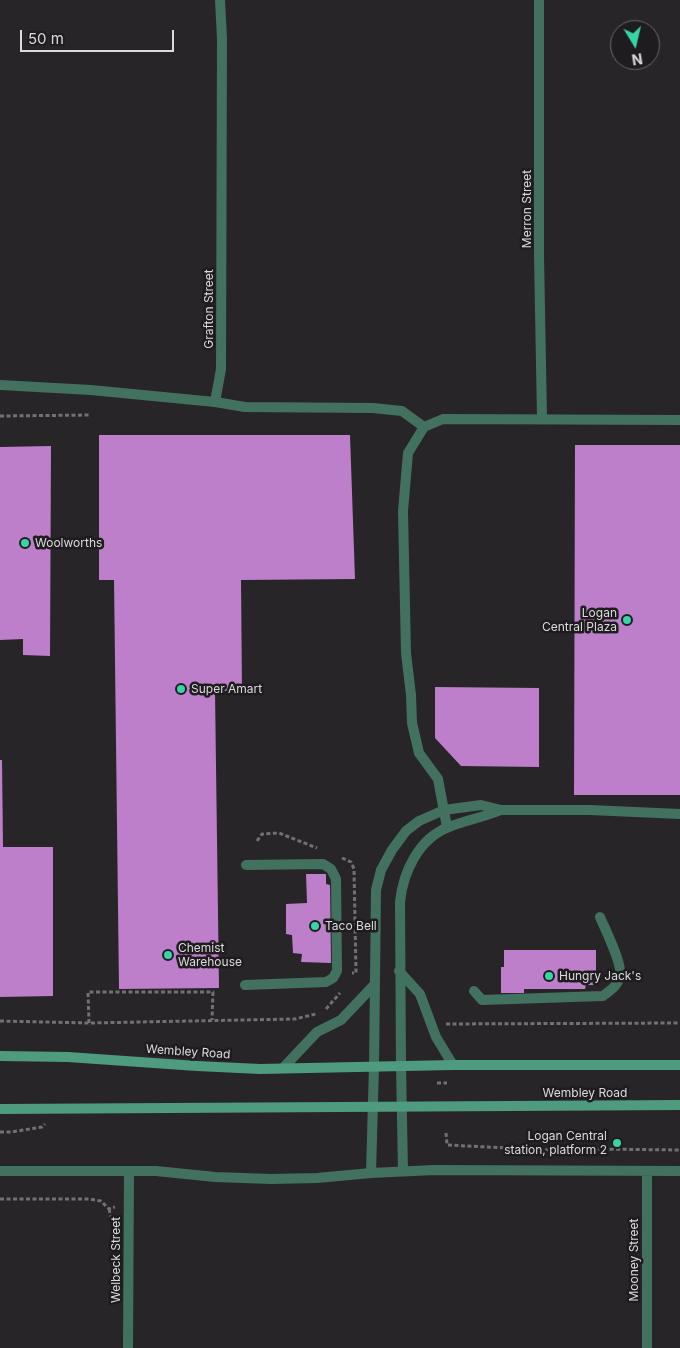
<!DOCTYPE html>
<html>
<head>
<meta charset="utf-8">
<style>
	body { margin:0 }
	#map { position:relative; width:680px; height:1348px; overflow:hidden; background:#282528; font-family:Inter,sans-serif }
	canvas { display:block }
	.north { position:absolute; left:610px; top:20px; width:50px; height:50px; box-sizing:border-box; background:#1e1c1f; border:1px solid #6a686b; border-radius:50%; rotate:171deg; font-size:14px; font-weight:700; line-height:20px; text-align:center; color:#dddbdd }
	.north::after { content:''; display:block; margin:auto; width:18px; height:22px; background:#37d4a6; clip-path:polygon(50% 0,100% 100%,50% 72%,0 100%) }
	.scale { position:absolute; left:20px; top:30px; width:154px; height:22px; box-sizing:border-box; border:2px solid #dddbdd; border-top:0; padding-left:6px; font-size:15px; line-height:18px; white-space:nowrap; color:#dddbdd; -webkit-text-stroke:4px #1e1c1f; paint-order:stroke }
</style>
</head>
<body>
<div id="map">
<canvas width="680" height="1348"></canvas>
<div class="north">N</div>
<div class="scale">50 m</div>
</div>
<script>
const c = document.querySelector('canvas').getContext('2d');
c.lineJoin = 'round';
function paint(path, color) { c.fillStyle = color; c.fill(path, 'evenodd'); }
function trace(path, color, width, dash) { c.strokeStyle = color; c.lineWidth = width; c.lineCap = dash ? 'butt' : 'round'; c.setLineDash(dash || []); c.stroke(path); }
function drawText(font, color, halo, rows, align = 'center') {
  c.font = font + ' Inter,sans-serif'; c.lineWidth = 5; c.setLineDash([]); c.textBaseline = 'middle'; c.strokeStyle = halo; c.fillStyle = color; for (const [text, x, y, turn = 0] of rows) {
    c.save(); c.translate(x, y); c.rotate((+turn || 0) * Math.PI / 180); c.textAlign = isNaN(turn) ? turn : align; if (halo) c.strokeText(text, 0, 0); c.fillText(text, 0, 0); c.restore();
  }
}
const building = new Path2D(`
	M99,435h251l5,144 -114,1 1,111h-27l4,297 -100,1 -5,-409h-15z
	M575,445h105v350h-106z
	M51,446l-1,210 -27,-1v-16l-23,1v-193z
	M435,687l104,1v79l-78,-1 -26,-28z
	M0,760h2l1,87h50v149l-53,1z
	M306,874h20v10l4,1 1,78 -30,-1 1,-8 -9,-1 -1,-18 -6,-1v-30l21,-1z
	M504,950h92v35h-10l-1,4h-61v4h-23v-26h3z`);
const path = new Path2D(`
	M0,416l91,-1
	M257,841l5,-7 17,-1 38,15
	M342,858l9,4 3,7 2,104h-4
	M326,1009l14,-16
	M0,1021l89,2 206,-4 21,-5
	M89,1023l-1,-31h125l-1,28
	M446,1024l234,-1
	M437,1083h10
	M0,1132h11l31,-5 3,-3
	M446,1133l1,12 142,7 7,-3 84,1
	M0,1199h89l12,2 8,8 6,-2
	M109,1209l3,13`);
const lane = new Path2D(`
	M215,402l30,5 128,1 29,3 22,16
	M447,827l-9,-48 -19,-26 -7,-30 -1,-28 -5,-42 -3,-142 5,-58 16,-26 19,-8 237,1
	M399,971l21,23 16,43 17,28
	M245,985l81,-3 7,-4 4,-7 -1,-92 -5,-10 -8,-5 -77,1
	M474,991l8,9 121,-4c8,-6 16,-11 17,-22 2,-11 -15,-45 -20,-57
	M374,1066l2,-176 5,-20 11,-20 14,-19 13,-10 25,-11 37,-5 20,5h89l90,4
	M401,1066l-1,-164c3,-30 19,-64 49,-75 18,-7 35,-10 52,-17
	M284,1067l33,-35 24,-12 34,-36`);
const street = new Path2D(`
	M539,0v256l3,162
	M0,385l91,5 124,12 6,-33 1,-330 -2,-39
	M401,1066l2,105
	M0,1171h156l59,6 56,2 46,-1 54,-5 63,-3 246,1
	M647,1171v177
	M371,1173l3,-107
	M128,1348l1,-177`);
const secondary = new Path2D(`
	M0,1056l68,1 129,9 63,3 193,-4h227
	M0,1109l680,-4`);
const markers = [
	[25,543,5,"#37d4a6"],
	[627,620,5,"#37d4a6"],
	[181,689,5,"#37d4a6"],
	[315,926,5,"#37d4a6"],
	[168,955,5,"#37d4a6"],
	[549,976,5,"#37d4a6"],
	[617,1143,5,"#37d4a6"]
];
const streetNames = [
	["Merron Street",527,209,-90],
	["Grafton Street",209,309,-90],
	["Wembley Road",188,1052,4],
	["Wembley Road",585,1093],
	["Welbeck Street",116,1260,-90],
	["Mooney Street",634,1260,-90]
];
const poiNames = [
	["Woolworths",35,543],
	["Logan",617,613,"right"],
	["Central Plaza",617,627,"right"],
	["Super Amart",191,689],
	["Taco Bell",325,926],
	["Chemist",178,948],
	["Warehouse",178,962],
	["Hungry Jack's",559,976],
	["Logan Central",607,1136,"right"],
	["station, platform 2",607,1150,"right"]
];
paint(building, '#bd7eca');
trace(path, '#737073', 3, [4, 2.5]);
trace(lane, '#437160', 10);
trace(street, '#437160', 10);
trace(secondary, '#4e9b80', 10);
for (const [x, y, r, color] of markers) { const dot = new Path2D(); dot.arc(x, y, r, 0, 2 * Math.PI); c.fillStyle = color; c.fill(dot); trace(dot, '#1e1c1f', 2); }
drawText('12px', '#dddbdd', '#1e1c1f', streetNames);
drawText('12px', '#dddbdd', '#1e1c1f', poiNames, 'left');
</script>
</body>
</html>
